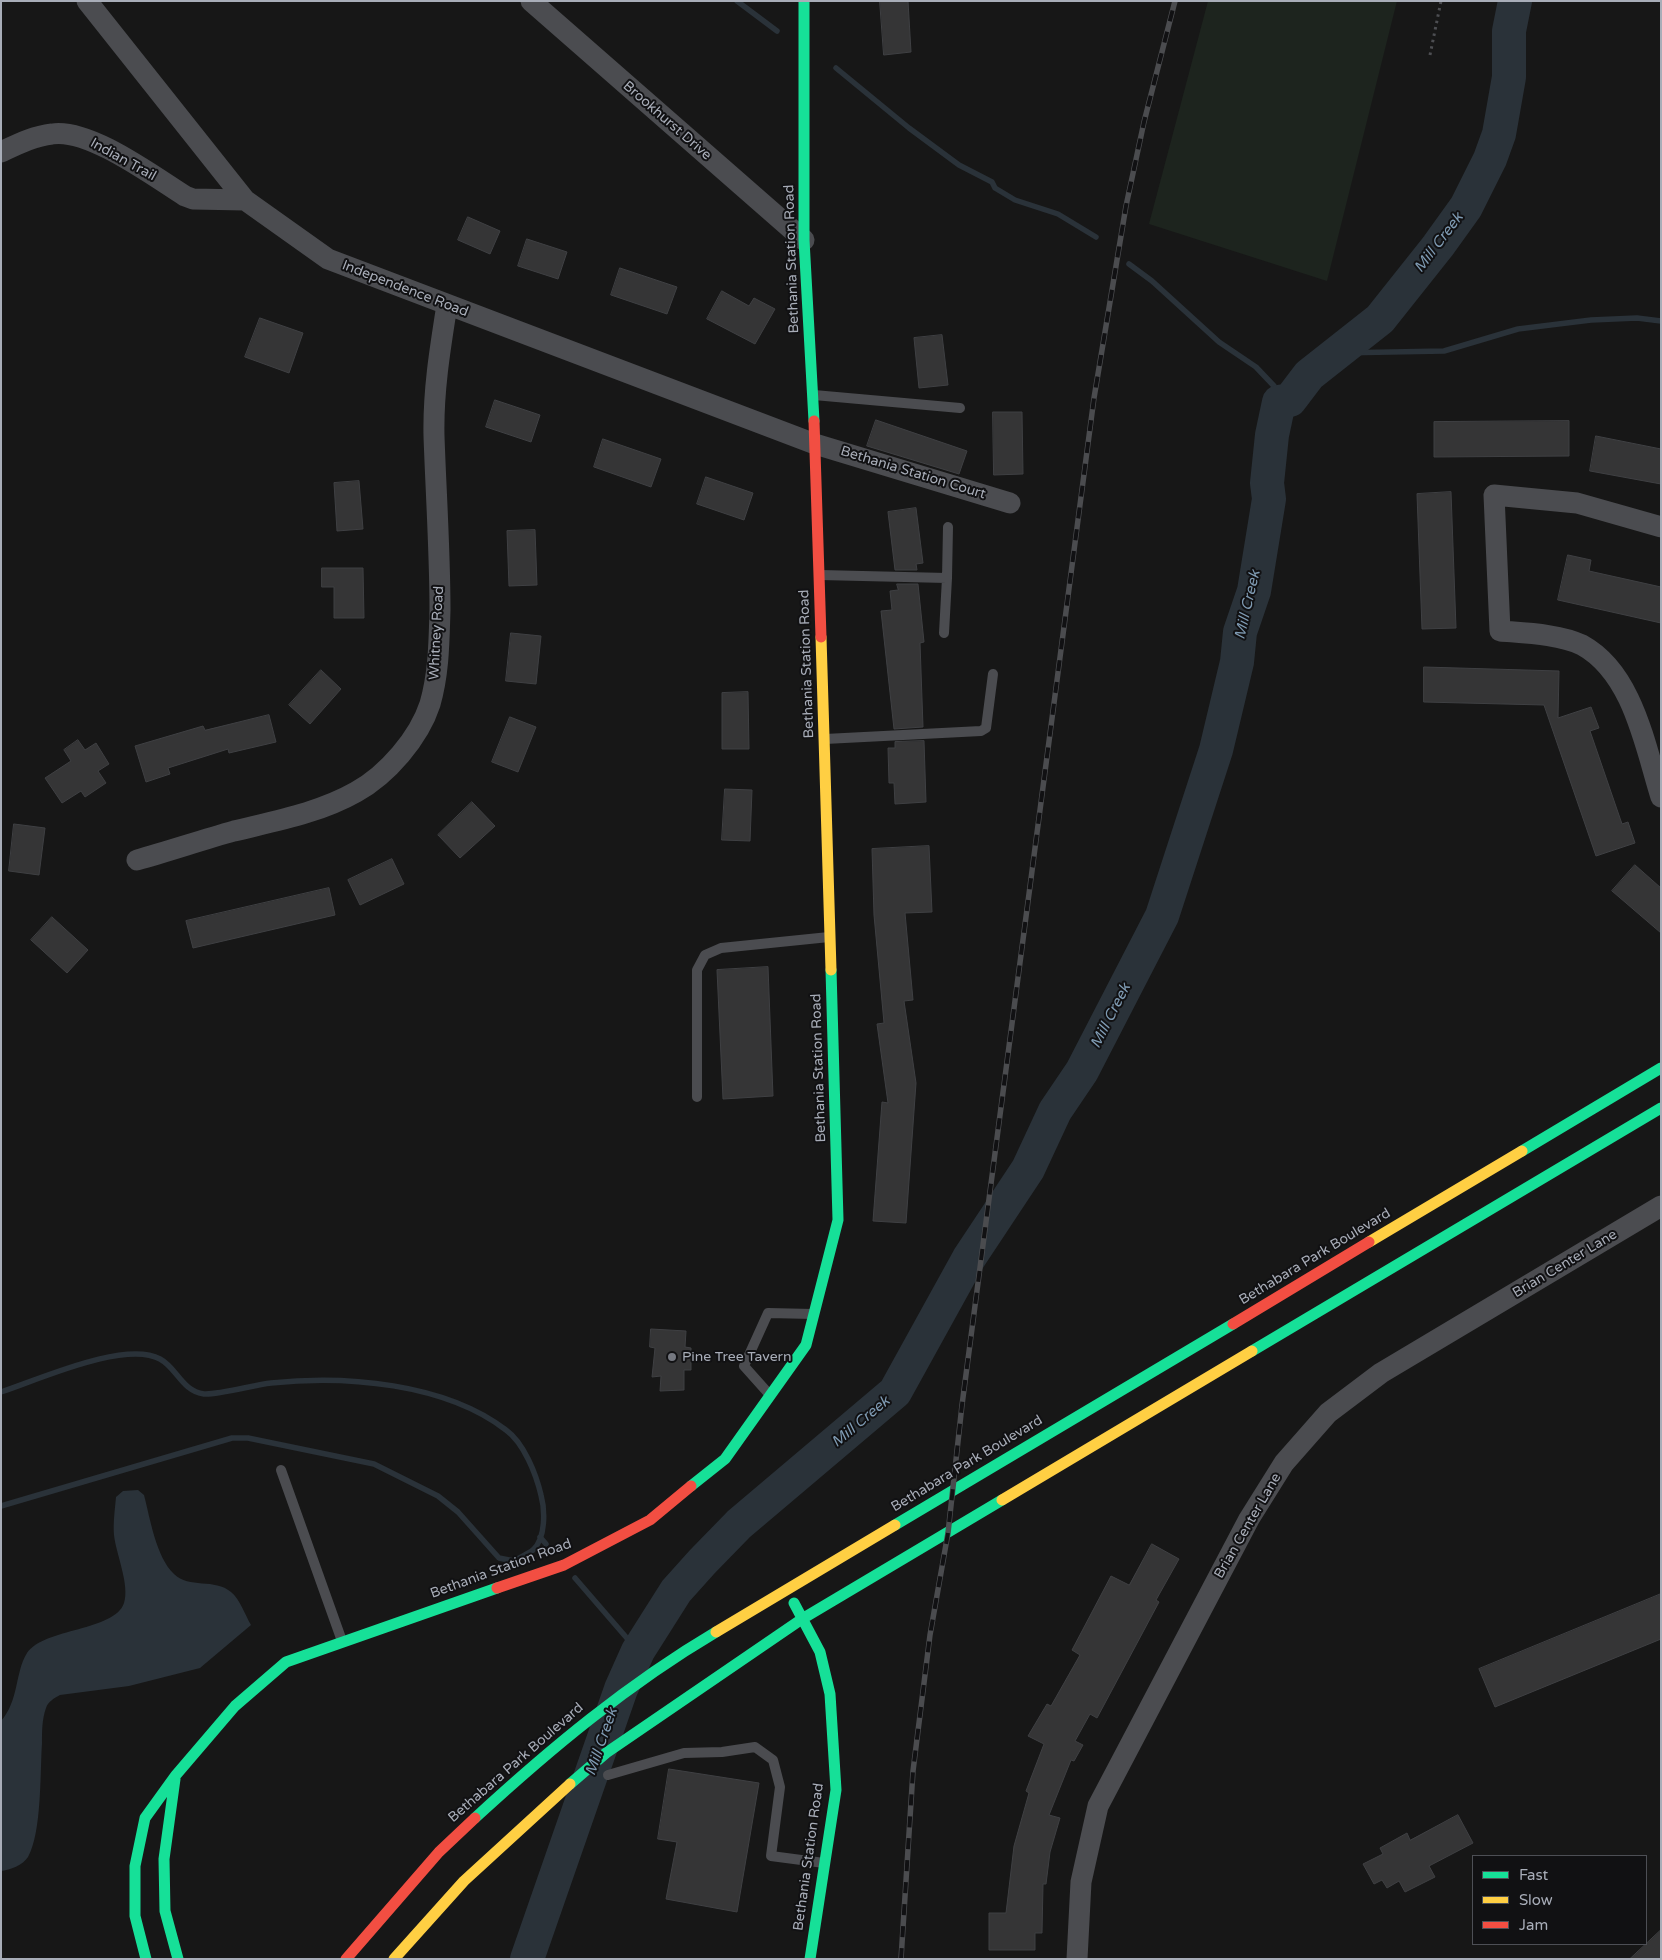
<!DOCTYPE html>
<html>
<head>
<meta charset="utf-8">
<style>
	body { margin:0 }
	#map { position:relative; width:1662px; height:1960px; overflow:hidden; background:#171717; font-family:"Varela Round",sans-serif }
	canvas { display:block }
	.frame { position:absolute; inset:0; border:2px solid #a8adb8; pointer-events:none }
	.legend { position:absolute; left:1472px; top:1855px; width:175px; height:90px; box-sizing:border-box; background:#111113; border:1px solid #4d4f55; margin:0; padding:6px 9px; list-style:none; font-size:15px; color:#a8adb8 }
	.legend li { display:flex; align-items:center; gap:10px; height:25px }
	.legend b { width:25px; border:1px solid #4d4f55 }
</style>
</head>
<body>
<div id="map">
<canvas width="1662" height="1960"></canvas>
<div class="frame"></div>
<ul class="legend">
<li><b style="height:6px;background:#16e098"></b>Fast</li>
<li><b style="height:6px;background:#ffcf43"></b>Slow</li>
<li><b style="height:6px;background:#f24e42"></b>Jam</li>
</ul>
</div>
<script>
const c = document.querySelector('canvas').getContext('2d');
c.lineJoin = 'round';
function paint(path, color) { c.fillStyle = color; c.fill(path, 'evenodd'); }
function trace(path, color, width, dash) { c.strokeStyle = color; c.lineWidth = width; c.lineCap = dash ? 'butt' : 'round'; c.setLineDash(dash || []); c.stroke(path); }
function drawText(font, color, halo, rows, align = 'center') {
  c.font = font + ' "Varela Round",sans-serif'; c.lineWidth = 4; c.setLineDash([]); c.textBaseline = 'middle'; c.strokeStyle = halo; c.fillStyle = color; for (const [text, x, y, turn = 0] of rows) {
    c.save(); c.translate(x, y); c.rotate((+turn || 0) * Math.PI / 180); c.textAlign = isNaN(turn) ? turn : align; if (halo) c.strokeText(text, 0, 0); c.fillText(text, 0, 0); c.restore();
  }
}
const green = new Path2D(`
	M1208,1h189l-70,280 -178,-57z`);
const water = new Path2D(`
	M138,1490l6,5c6,23 12,62 30,79 15,15 41,4 57,18 9,7 14,23 20,33l-51,43 -71,18 -69,9c-6,3 -12,7 -14,13 -4,11 -4,23 -4,35 -2,29 0,89 -14,114 -5,8 -18,13 -27,14v-150c18,-20 14,-49 26,-68 17,-25 88,-22 97,-50 6,-18 -8,-49 -10,-68 -1,-13 1,-26 2,-38l7,-6z`);
const stream = new Path2D(`
	M737,1l40,30
	M836,68l73,60 50,37 33,17 3,6 20,12 43,14 38,23
	M1129,264l23,17 67,61 37,25 18,19 5,16
	M1338,353l106,-2 74,-22 73,-9 46,-2 24,3
	M1,1392c37,-12 124,-52 159,-33 17,9 22,32 44,35 14,1 50,-9 67,-11 74,-8 174,0 235,47 18,13 30,44 35,65 4,15 5,43 -8,55 -5,4 -13,7 -19,11l-15,-3 -41,-46 -20,-16 -64,-32 -126,-26h-16l-231,68
	M540,1537l6,7
	M575,1578l63,73`);
const river = new Path2D(`
	M527,1959l94,-270 17,-38 38,-60 26,-29 37,-38 156,-132 74,-134 59,-89 27,-58 27,-40 80,-155 54,-166 21,-88 3,-30 14,-41 15,-92 -2,-16 5,-48 7,-33 11,-2 19,-25 71,-56 58,-73 28,-39 24,-48 9,-25 10,-57v-46l6,-30`);
const building = new Path2D(`
	M880,1h28l3,51 -27,3z
	M468,217l32,14 -10,23 -32,-14z
	M527,239l40,13 -9,27 -40,-13z
	M620,268l57,19 -10,27 -56,-19z
	M722,291l27,15 5,-8 21,11 -20,35 -48,-25z
	M260,318l43,15 -14,40 -44,-16z
	M942,335l6,50 -29,3 -5,-50z
	M495,400l45,15 -9,27 -45,-15z
	M993,412h29l1,62 -29,1z
	M876,420l91,31 -8,23 -92,-28z
	M1569,421v35l-135,1v-35z
	M1596,436l65,13v35l-71,-13z
	M603,439l58,20 -10,28 -57,-20z
	M706,477l47,16 -9,27 -47,-16z
	M359,481l4,48 -26,2 -3,-48z
	M1451,492l5,136 -34,1 -5,-135z
	M916,508l7,55 -7,1 1,6h-22l-7,-58z
	M535,530l2,55 -28,1 -2,-55z
	M1568,555l23,5 -2,11 72,16v36l-103,-23z
	M322,568h41l1,50h-30v-31h-12z
	M897,584h21l6,58 -4,1 3,84 -29,2 -13,-118 11,-1 -2,-19 8,-1z
	M511,633l30,3 -5,48 -30,-3z
	M1424,667l135,4 -1,47 33,-11 8,21 -9,3 32,93 6,-2 7,21 -39,13 -52,-151 -120,-3z
	M321,670l20,19 -31,35 -21,-19z
	M748,692l1,57h-27v-56z
	M269,715l7,27 -47,11 -1,-4 -60,19 2,6 -24,8 -11,-36 68,-20 2,4z
	M510,717l26,10 -18,45 -26,-10z
	M78,740l7,10 11,-7 13,21 -11,7 8,12 -21,14 -4,-6 -19,12 -17,-25 26,-17 -7,-11z
	M924,741l2,61 -31,2 -1,-21h-5l-1,-35h7v-6z
	M725,789l27,1 -2,51 -28,-1z
	M472,802l23,24 -35,32 -22,-23z
	M14,824l31,4 -6,47 -30,-4z
	M929,846l3,66 -27,1 8,87 -9,1 12,82 -10,140 -33,-2 9,-119 6,1 -11,-79 7,-1 -10,-108 -2,-66z
	M392,859l12,25 -44,21 -12,-25z
	M1635,865l26,23v45l-49,-42z
	M329,888l6,27 -142,33 -7,-27z
	M52,917l36,33 -21,23 -36,-33z
	M768,967l5,129 -50,3 -6,-129z
	M651,1329l35,2 -1,16 6,1v22h-7v20l-24,1 1,-15 -9,1 3,-29 -5,-1z
	M1152,1544l27,15 -23,41 3,2 -62,116 -7,-4 -15,27 8,4 -9,16 -3,-1 -22,55 11,3 -10,34 -4,32h-3l-1,49h-7v17h-46v-37h17l8,-67 15,-53 -3,-2 18,-47 -16,-8 19,-32 4,2 29,-51 -8,-5 39,-74 18,9z
	M1661,1594v45l-166,68 -16,-38z
	M669,1769l90,14 -22,129 -71,-13 11,-57 -19,-3z
	M1458,1815l15,28 -44,23 6,11 -30,15 -6,-11 -12,7 -5,-8 -8,4 -11,-20 20,-10 -3,-6 27,-15 3,7z
	M1661,1930v29h-31z`);
const path = new Path2D(`
	M1430,55l11,-54`);
const lane = new Path2D(`
	M814,395l146,13
	M820,575l127,3 1,-51
	M944,633l3,-55
	M825,739l156,-8 5,-3 7,-54
	M697,1097v-127l8,-15 16,-7 108,-11
	M769,1394l-25,-28 24,-53 45,1
	M281,1470l61,171
	M608,1775l76,-22 38,-1 33,-5 18,13 7,27 -9,69 53,7`);
const street = new Path2D(`
	M87,1l158,199 83,59 487,185 195,59
	M531,1l273,239
	M1,152c17,-8 33,-16 51,-18 37,-6 101,42 133,62l8,3 52,1
	M1661,527l-84,-24 -83,-8 6,136c24,2 60,3 82,14 51,28 63,101 79,152
	M137,860c32,-9 65,-20 97,-29 41,-10 85,-18 122,-39 31,-17 63,-54 74,-88 9,-31 9,-63 10,-94 0,-58 -4,-116 -6,-174 -1,-44 6,-87 13,-131
	M1077,1959l4,-77 17,-76 151,-287 35,-56 44,-50 53,-40 280,-167`);
const fast = new Path2D(`
	M804,1v239l10,181
	M1522,1151l139,-83
	M1252,1351l409,-243
	M691,1486l34,-27 81,-114 32,-125 -7,-250
	M895,1525l338,-201
	M794,1603l26,49 10,42 6,96 -26,169
	M175,1779l-11,80 1,52 13,48
	M570,1784l36,-31 196,-134 200,-119
	M475,1818c75,-69 153,-134 241,-186
	M146,1959l-11,-43v-50l10,-48 31,-43 59,-69 51,-44 211,-74`);
const slow = new Path2D(`
	M821,637l10,333
	M1369,1242l153,-91
	M1002,1500l250,-149
	M716,1632l179,-107
	M394,1959l70,-78 106,-97`);
const jam = new Path2D(`
	M814,421l7,216
	M1233,1324l136,-82
	M497,1588l67,-23 86,-45 41,-34
	M346,1959l93,-107 36,-34`);
const rail = new Path2D(`
	M901,1959l12,-188 17,-136 18,-102 14,-128 132,-1007 32,-192 18,-84 31,-121`);
const markers = [
	[672,1357,5,"#757880"]
];
const streetNames = [
	["Brookhurst Drive",667,121,41],
	["Indian Trail",123,160,29],
	["Bethania Station Road",792,259,-92],
	["Independence Road",405,289,21],
	["Bethania Station Court",913,473,17],
	["Whitney Road",437,633,-87],
	["Bethania Station Road",807,664,-92],
	["Bethania Station Road",819,1068,-92],
	["Bethabara Park Boulevard",1315,1257,-31],
	["Brian Center Lane",1565,1264,-31],
	["Bethabara Park Boulevard",967,1464,-31],
	["Brian Center Lane",1248,1526,-60],
	["Bethania Station Road",501,1569,-20],
	["Bethabara Park Boulevard",516,1763,-41],
	["Bethania Station Road",809,1857,-82]
];
const poiNames = [
	["Pine Tree Tavern",682,1357]
];
const waterNames = [
	["Mill Creek",1439,243,-53],
	["Mill Creek",1248,605,-77],
	["Mill Creek",1111,1016,-63],
	["Mill Creek",861,1422,-40],
	["Mill Creek",602,1742,-71]
];
paint(green, '#1d241e');
paint(water, '#2a3239');
trace(stream, '#2a3239', 5.5);
trace(river, '#2a3239', 34);
paint(building, '#353536');
trace(building, '#3f4043', 1);
trace(path, '#4d4e52', 3, [2.5, 4]);
trace(lane, '#4b4c50', 10);
trace(street, '#4b4c50', 21);
trace(fast, '#16e098', 11);
trace(slow, '#ffcf43', 11);
trace(jam, '#f24e42', 11);
trace(rail, '#4b4c4f', 5.5);
trace(rail, '#111113', 4, [11]);
for (const [x, y, r, color] of markers) { const dot = new Path2D(); dot.arc(x, y, r, 0, 2 * Math.PI); c.fillStyle = color; c.fill(dot); trace(dot, '#111113', 2); }
drawText('14px', '#a8adb8', '#111113', streetNames);
drawText('14px', '#a8adb8', '#111113', poiNames, 'left');
drawText('italic 15px', '#7f9bb3', '#111113', waterNames);
</script>
</body>
</html>
